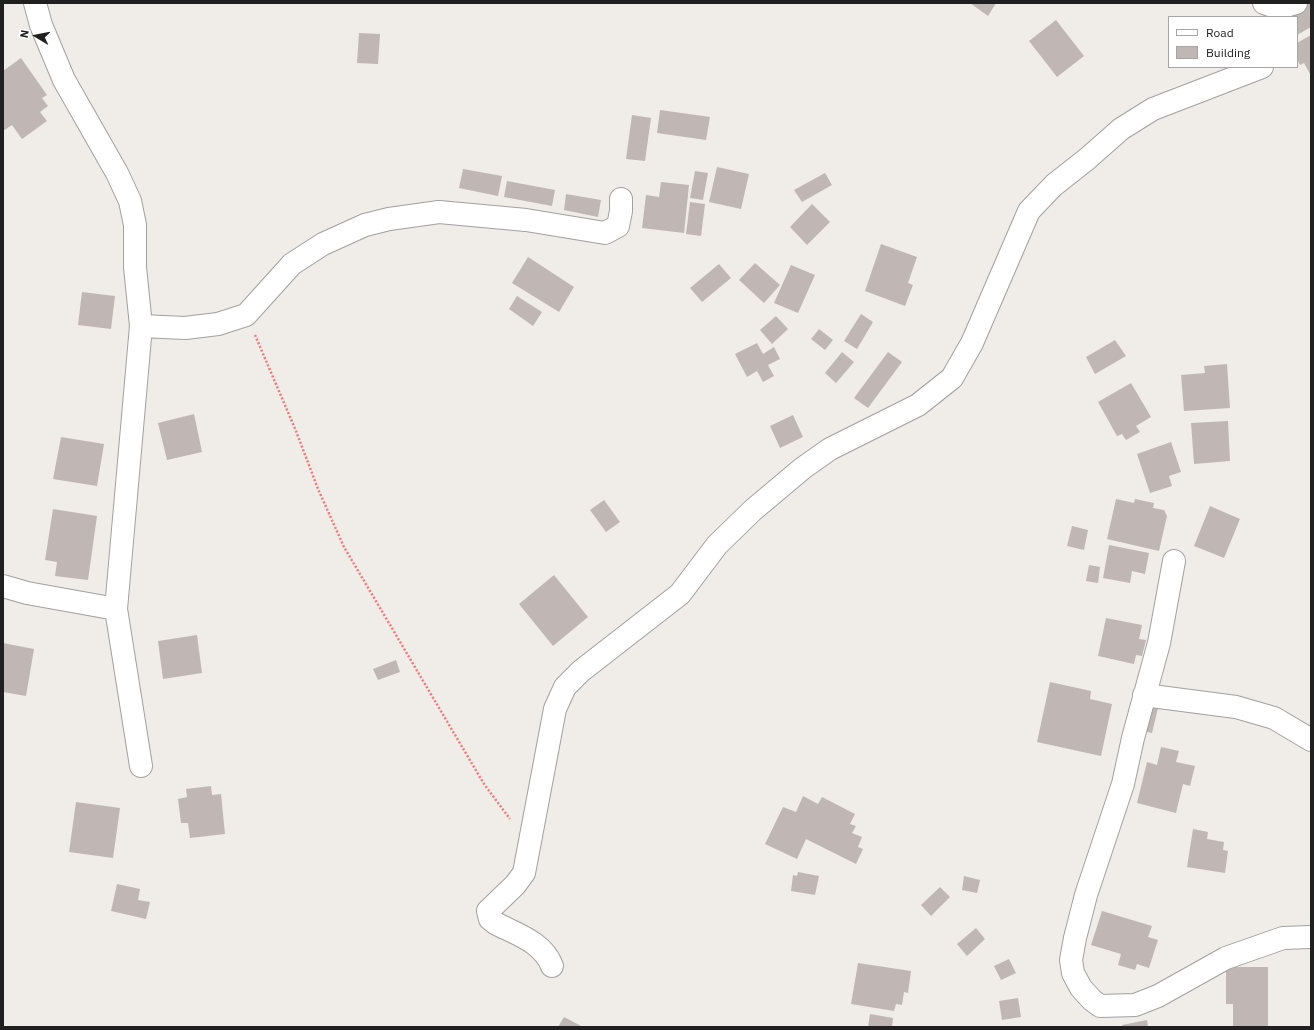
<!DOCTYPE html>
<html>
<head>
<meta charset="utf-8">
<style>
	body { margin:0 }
	#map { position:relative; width:1314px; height:1030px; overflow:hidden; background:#f0ece7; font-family:"IBM Plex Sans",sans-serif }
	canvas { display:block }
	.frame { position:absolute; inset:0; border:4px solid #202020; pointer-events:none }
	.legend { position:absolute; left:1168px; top:16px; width:130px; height:52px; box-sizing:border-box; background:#fff; border:1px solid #a6a6a6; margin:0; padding:5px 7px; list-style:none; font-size:12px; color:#202020 }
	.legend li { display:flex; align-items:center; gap:8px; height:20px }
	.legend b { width:20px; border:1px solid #a6a6a6 }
	.north { position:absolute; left:16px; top:16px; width:40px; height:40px; -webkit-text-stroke:3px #fff; paint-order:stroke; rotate:280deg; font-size:11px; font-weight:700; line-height:16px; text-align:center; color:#202020 }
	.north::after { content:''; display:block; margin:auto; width:14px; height:18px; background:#202020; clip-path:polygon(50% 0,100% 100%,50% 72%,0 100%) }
</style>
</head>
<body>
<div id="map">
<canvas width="1314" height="1030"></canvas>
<div class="frame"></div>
<ul class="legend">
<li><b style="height:5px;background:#fff"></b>Road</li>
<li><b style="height:11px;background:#c0b7b4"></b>Building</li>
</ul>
<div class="north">N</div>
</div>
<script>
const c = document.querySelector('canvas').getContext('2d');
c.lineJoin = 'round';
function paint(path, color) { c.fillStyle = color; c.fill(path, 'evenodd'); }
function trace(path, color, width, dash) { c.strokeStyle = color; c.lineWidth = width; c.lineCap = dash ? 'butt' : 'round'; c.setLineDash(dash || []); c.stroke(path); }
const building = new Path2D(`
	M970,3h26l-8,13z
	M1309,3h2v24l-14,8v-18h-14z
	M1056,20l28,36 -27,21 -28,-36z
	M359,33l21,1 -2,30 -21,-1z
	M1311,35v41l-7,-13 -4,2 -3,-6v-16z
	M21,58l26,37 -5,3 6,8 -8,6 7,9 -25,18 -10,-14 -9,6v-60z
	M660,110l50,7 -4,23 -49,-7z
	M632,115l19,3 -6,43 -19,-2z
	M717,167l32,7 -8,35 -32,-7z
	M463,169l39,7 -4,20 -39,-8z
	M695,171l13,2 -5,27 -13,-2z
	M825,173l7,12 -30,17 -8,-12z
	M507,181l48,9 -3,16 -48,-9z
	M661,182l28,3 -5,48 -42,-5 4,-33 13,2z
	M566,194l35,6 -3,17 -34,-7z
	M690,202l15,2 -4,32 -15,-2z
	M812,204l18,18 -23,23 -17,-18z
	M881,244l36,13 -9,26 5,2 -8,21 -40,-15z
	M528,257l46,30 -15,25 -47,-29z
	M755,263l25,22 -16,18 -25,-23z
	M719,264l12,14 -29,24 -12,-14z
	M791,265l24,10 -17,38 -24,-10z
	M82,292l33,4 -4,33 -33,-4z
	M517,296l25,16 -9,14 -24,-17z
	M861,314l12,8 -16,27 -13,-8z
	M776,316l12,13 -16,15 -12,-14z
	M819,329l14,11 -8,10 -14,-11z
	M1115,340l11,16 -31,18 -9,-17z
	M757,343l6,11 11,-7 6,12 -12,6 6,11 -11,6 -6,-11 -10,6 -12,-23z
	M842,352l12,10 -18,21 -11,-10z
	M888,352l14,10 -34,46 -14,-10z
	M1227,364l3,44 -46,3 -3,-36 24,-2 -1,-7z
	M1131,383l20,34 -15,9 4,6 -14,8 -4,-6 -5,2 -19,-34z
	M194,414l8,38 -35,8 -9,-37z
	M793,415l10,22 -23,11 -10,-22z
	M1228,421l2,40 -36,3 -3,-41z
	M61,437l43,7 -7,42 -44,-7z
	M1171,442l10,30 -12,4 3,10 -22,7 -13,-39z
	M1116,499l18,4 1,-4 19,4 -1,5 11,2 3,6 -8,35 -52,-12z
	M604,500l16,22 -14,10 -16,-22z
	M1210,506l30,13 -16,39 -30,-12z
	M53,509l44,7 -9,64 -33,-4 2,-14 -12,-2z
	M1072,526l16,4 -4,20 -17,-4z
	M1109,545l40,8 -4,21 -13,-3 -2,12 -27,-5z
	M1089,565l11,2 -2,16 -12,-2z
	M554,575l34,42 -35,29 -34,-42z
	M1106,618l36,7 -3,14 7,1 -4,16 -6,-1 -2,9 -36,-8z
	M197,635l5,38 -39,6 -5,-38z
	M3,643l31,6 -8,47 -23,-4z
	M396,660l4,12 -22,8 -5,-11z
	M1050,682l41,9 -1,8 22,5 -11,52 -64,-14z
	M1144,705l14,3 -6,25 -14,-3z
	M1161,747l18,4 -3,11 19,4 -5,20 -7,-2 -7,29 -39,-10 10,-41 10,3z
	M211,786l1,9 9,-1 4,40 -35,4 -2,-15h-7l-3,-24 9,-2 -1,-8z
	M803,796l15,8 4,-7 33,17 -5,10 6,2 -4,7 10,4 -4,10 5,2 -7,15 -50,-25 -9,20 -32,-15 18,-37 13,5z
	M76,802l44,6 -7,50 -44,-6z
	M1193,829l15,3 -1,7 17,3 -1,8 5,1 -3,22 -38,-6z
	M798,872l21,4 -4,19 -24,-4 2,-16 4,1z
	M964,876l16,4 -3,13 -15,-3z
	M117,884l23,5 -2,11 12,2 -4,17 -35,-8z
	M940,887l10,10 -19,19 -10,-11z
	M1102,911l50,15 -4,11 10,3 -9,28 -12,-4 -2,6 -17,-5 3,-11 -30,-9z
	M976,928l9,11 -18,17 -10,-12z
	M1009,959l7,14 -15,7 -7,-14z
	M858,963l53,8 -3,22 -4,-1 -2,13 -6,-1 -2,7 -43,-7z
	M1226,967h42v60h-35v-23h-7z
	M1018,998l3,19 -19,3 -3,-19z
	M870,1014l23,4 -1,9h-24z
	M564,1017l19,10h-25z
	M1147,1020l1,7h-26v-2z`);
const path = new Path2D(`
	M255,335l41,96 22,58 26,58 140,237 26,35`);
const minor = new Path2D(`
	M35,3l6,22 23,55 53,93 13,28 5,24v42l6,59 -25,283 25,157
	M1264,3l15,5 17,-5
	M141,326l44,2 33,-4 28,-9 46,-51 31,-20 42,-19 24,-6 50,-7 87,8 79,13 13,-7 3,-15v-12
	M1174,561l-15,82 -26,95 -10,46 -37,111 -11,43 -4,22 2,13 8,15 11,12 8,6 35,-1 23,-9 68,-38 57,-20 28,-1
	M3,586l24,7 89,16
	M1144,695l92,12 38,11 37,22
	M552,966c-9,-24 -36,-32 -57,-43l-5,-4 -2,-8 27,-26 9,-12 31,-164 10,-22 16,-16 99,-77 37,-49 36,-35 50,-42 27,-19 88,-44 34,-27 20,-35 57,-132 25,-26 33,-26 34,-30 32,-20 109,-42`);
paint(building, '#c0b7b4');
trace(minor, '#a1a1a1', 24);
trace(path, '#ef797b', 2.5, [2, 2]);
trace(minor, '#fff', 22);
</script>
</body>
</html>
